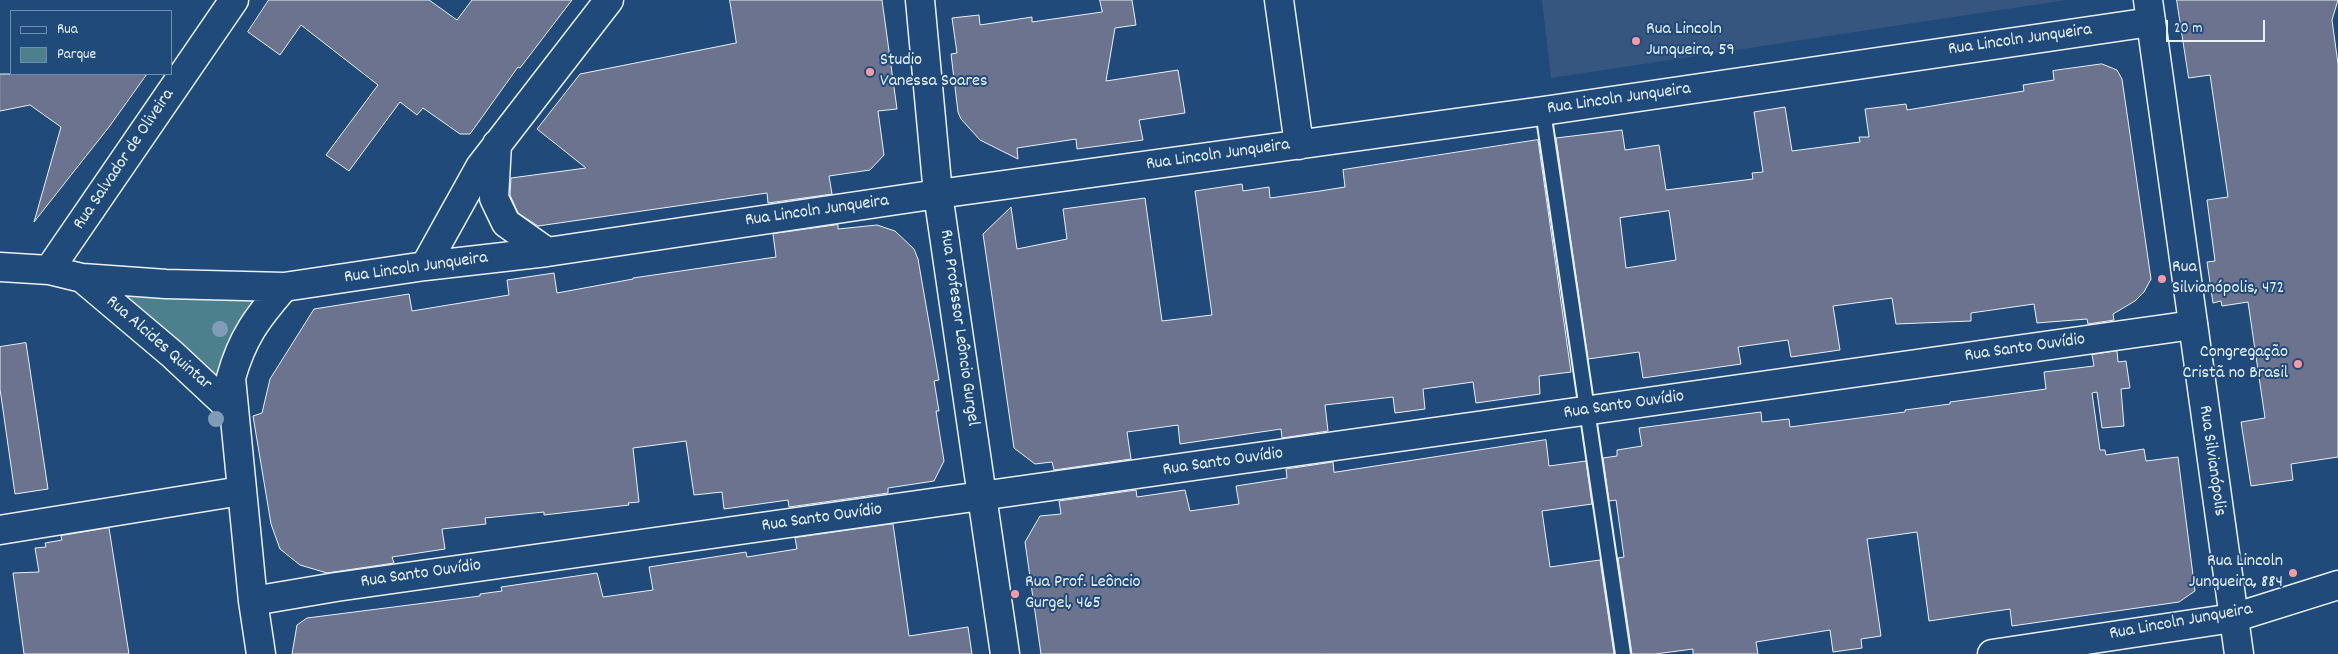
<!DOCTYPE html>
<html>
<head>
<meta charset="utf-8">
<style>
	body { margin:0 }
	#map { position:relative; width:2338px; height:654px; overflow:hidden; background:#1f4a7a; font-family:Dekko,sans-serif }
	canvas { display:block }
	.legend { position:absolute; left:10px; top:10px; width:162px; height:65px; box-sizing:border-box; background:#1f4a7a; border:1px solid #6f8dac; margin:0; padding:6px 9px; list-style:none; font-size:15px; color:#e8f1f8 }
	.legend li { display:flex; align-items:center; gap:10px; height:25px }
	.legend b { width:25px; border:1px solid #6f8dac }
	.scale { position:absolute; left:2166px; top:20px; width:99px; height:22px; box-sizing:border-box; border:2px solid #e8f1f8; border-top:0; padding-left:6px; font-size:15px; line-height:18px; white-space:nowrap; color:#e8f1f8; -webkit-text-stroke:4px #1f4a7a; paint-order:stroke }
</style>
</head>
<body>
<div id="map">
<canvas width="2338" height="654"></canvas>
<ul class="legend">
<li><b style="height:6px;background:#1f4a7a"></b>Rua</li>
<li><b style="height:14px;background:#4c808d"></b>Parque</li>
</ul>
<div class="scale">20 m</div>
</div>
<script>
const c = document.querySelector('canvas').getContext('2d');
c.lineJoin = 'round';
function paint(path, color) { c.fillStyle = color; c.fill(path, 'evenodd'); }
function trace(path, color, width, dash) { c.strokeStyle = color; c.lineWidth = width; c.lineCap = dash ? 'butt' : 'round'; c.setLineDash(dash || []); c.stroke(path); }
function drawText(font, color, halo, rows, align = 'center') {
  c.font = font + ' Dekko,sans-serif'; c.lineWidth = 4; c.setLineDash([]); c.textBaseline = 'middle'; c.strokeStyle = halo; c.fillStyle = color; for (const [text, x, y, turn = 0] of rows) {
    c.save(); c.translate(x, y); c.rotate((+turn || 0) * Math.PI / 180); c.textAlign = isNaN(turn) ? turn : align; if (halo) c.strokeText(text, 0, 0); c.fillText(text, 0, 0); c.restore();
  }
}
const built = new Path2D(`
	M1542,0h524l-515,78z`);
const green = new Path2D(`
	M272,290l-48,107 -99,-100h53z`);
const building = new Path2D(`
	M269,0h160l28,20 15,-20h100l-52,68 -2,-1 -48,67h-10l-37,-26 -6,7 -17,-13 -51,69 -23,-16 52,-70 -77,-60 -21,30 -32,-23z
	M730,0h152l15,109 -19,2 6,44 -14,15 -41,6 3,18 -64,9 -1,-10 -229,33 -20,-13 -8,-18 1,-17 75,-10 -49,-39 43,-55 156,-31z
	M1100,0h32l4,25 -21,3 -9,53 72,-11 7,43 -46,7 4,20 -66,9 -1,-10 -59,9 1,11 -38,-19 -19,-21 -3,-7 -7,-58 6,-1 -5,-35 27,-3 1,10 52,-8v5l70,-10z
	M2177,0h161l-6,20 6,44v393l-47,7 2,16 -42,6 -10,-64 24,-4 -17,-116 -26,4 -1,-5 -8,2 -6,-41 8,-1 -8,-61 21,-3 -18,-122 -21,3z
	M2102,64l15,6 5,9 29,200 -7,13 -9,9 -22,13 1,6 -26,4 -1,-5 -50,4 -3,-19 -63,9v8l-75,3 -4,-26 -59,8 7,44 -49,7 -3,-17 -50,7 3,17 -98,14 -4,-26 -51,7 -32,-221 66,-8 3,20 34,-5 7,45 87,-11 -1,-6 11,-1 -9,-60 31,-5 7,44 68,-9 -1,-5h10l-4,-28 41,-5 1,6 117,-19 -1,-6 31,-5 -1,-9zM1669,211l7,49 -50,8 -6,-50z
	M0,74h147l-38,53 -75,95 27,-95 -31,-22 -30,6z
	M1538,140l33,232 -32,4 1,18 -64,9 -3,-21 -50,7 2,20 -30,4 -2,-16 -68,8 3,26 -46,7 -1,-9 -101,15 -2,-19 -51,7 4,27 -77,11 -2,-8 -17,2 -21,-16 -31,-214 28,-27 6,42 50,-10 -4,-30 82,-11 17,123 50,-6 -17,-124 47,-7 1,7 26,-4 1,11 50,-7 25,-4 -2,-17z
	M838,225v4l39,-4 18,6 19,18 4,10 21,121 -5,1 5,30h-3l8,50 -10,20 -46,7v5l-99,14 -1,-7 -64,9 -2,-17 -28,3 -8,-54 -53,7 6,54 -11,1 1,2 -85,10v-3l-59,6 1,6 -44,5 3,20 -53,8 2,6 -67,10 -27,-8 -20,-16 -9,-25 -18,-108 9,-3 8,-34 44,-70 95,-15 3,17 97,-16 -2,-15 47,-7 3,20 76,-14v-1l143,-21 -3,-23z
	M26,343l22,146 -33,5 -15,-105v-42z
	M2117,351l1,11 8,-1 4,27 -9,1 3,37 -22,2 -5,-36 -5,1 8,57h5l1,5 38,-6 2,12 32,-4 17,134 -16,11 -167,24 -2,-17 -81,12 -12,-89 -50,7 14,97 -20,3 1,9 -29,4 -3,-22 -74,12 2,12h-65v-5l-38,5h-23l-14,-96 6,-1 -8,-57 -7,1 -6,-43 14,-2v-6l25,-4 -3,-18 122,-16 1,10 27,-3 1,8 115,-15v-2l45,-6v-2l96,-13 -2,-17 50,-6 -2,-11z
	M1546,440l3,26 37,-5 6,43 -50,7 8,56 50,-7 14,94h-573l-16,-112 15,-26 21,-2 -2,-13 77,-11 1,7 48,-7 5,21 49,-7 -3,-18 51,-8 -1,-9 47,-7 1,10z
	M893,524l16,112 59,-9 4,27h-680l5,-29 10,-7 173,-22v-2l22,-3 -1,-4 96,-14 6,24 50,-7 -4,-23 97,-15 1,5 50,-8 -2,-11z
	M109,528l20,126h-105l-11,-81 26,-1 -4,-24 11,-1 -1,-4 17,-3 -1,-4z`);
const service = new Path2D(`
	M1543,111l80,543`);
const minor = new Path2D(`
	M920,0l18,194 67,460
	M1279,0l20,145
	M497,144l-3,54 12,25 41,29
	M425,266l55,-99 129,-167
	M0,267l49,3 33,8 90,76 61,57
	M49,270l185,-270
	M82,278l84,6 118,3 141,-21 122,-14 391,-58 605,-83 608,-89
	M0,530l241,-39
	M253,601l83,-14 1857,-262
	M261,654l-8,-53 -22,-223c11,-40 26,-60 53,-91
	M1992,654l241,-36 105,-33`);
const tertiary = new Path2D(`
	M2148,0l91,654`);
const trees = [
	[220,329],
	[216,419]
];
const markers = [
	[1636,41,5,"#ff9aa2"],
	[870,72,5,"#ff9aa2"],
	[2162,279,5,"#ff9aa2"],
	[2298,364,5,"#ff9aa2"],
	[2293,573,5,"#ff9aa2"],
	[1015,594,5,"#ff9aa2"]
];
const poiNames = [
	["Rua Lincoln",1646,31],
	["Junqueira, 59",1646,52],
	["Studio",880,62],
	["Vanessa Soares",880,83],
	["Rua",2172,269],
	["Silvianópolis, 472",2172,290],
	["Congregação",2288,354,"right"],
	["Cristã no Brasil",2288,375,"right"],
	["Rua Lincoln",2283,563,"right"],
	["Junqueira, 884",2283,584,"right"],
	["Rua Prof. Leôncio",1025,584],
	["Gurgel, 465",1025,605]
];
const streetNames = [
	["Rua Lincoln Junqueira",2020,41,-8],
	["Rua Lincoln Junqueira",1619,100,-8],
	["Rua Lincoln Junqueira",1218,156,-8],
	["Rua Salvador de Oliveira",125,160,-56],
	["Rua Lincoln Junqueira",817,212,-8],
	["Rua Lincoln Junqueira",416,269,-8],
	["Rua Professor Leôncio Gurgel",958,328,82],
	["Rua Alcides Quintar",158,344,41],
	["Rua Santo Ouvídio",2025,349,-8],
	["Rua Santo Ouvídio",1624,406,-8],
	["Rua Silvianópolis",2211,461,82],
	["Rua Santo Ouvídio",1223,463,-8],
	["Rua Santo Ouvídio",822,519,-8],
	["Rua Santo Ouvídio",421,575,-8],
	["Rua Lincoln Junqueira",2181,623,-10]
];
paint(built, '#365680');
paint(green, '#4c808d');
paint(building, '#6b738e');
trace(building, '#e8f1f8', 1);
trace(service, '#e8f1f8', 18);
trace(minor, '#e8f1f8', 31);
trace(tertiary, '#e8f1f8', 31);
trace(service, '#1f4a7a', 14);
trace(minor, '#1f4a7a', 28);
trace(tertiary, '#1f4a7a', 28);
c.fillStyle = '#819cb6';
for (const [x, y] of trees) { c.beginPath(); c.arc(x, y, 8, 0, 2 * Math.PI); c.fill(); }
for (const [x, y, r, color] of markers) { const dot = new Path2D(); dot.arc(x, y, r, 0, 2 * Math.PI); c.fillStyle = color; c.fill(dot); trace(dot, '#1f4a7a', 2); }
drawText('18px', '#e8f1f8', '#1f4a7a', poiNames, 'left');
drawText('18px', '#e8f1f8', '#1f4a7a', streetNames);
</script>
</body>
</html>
